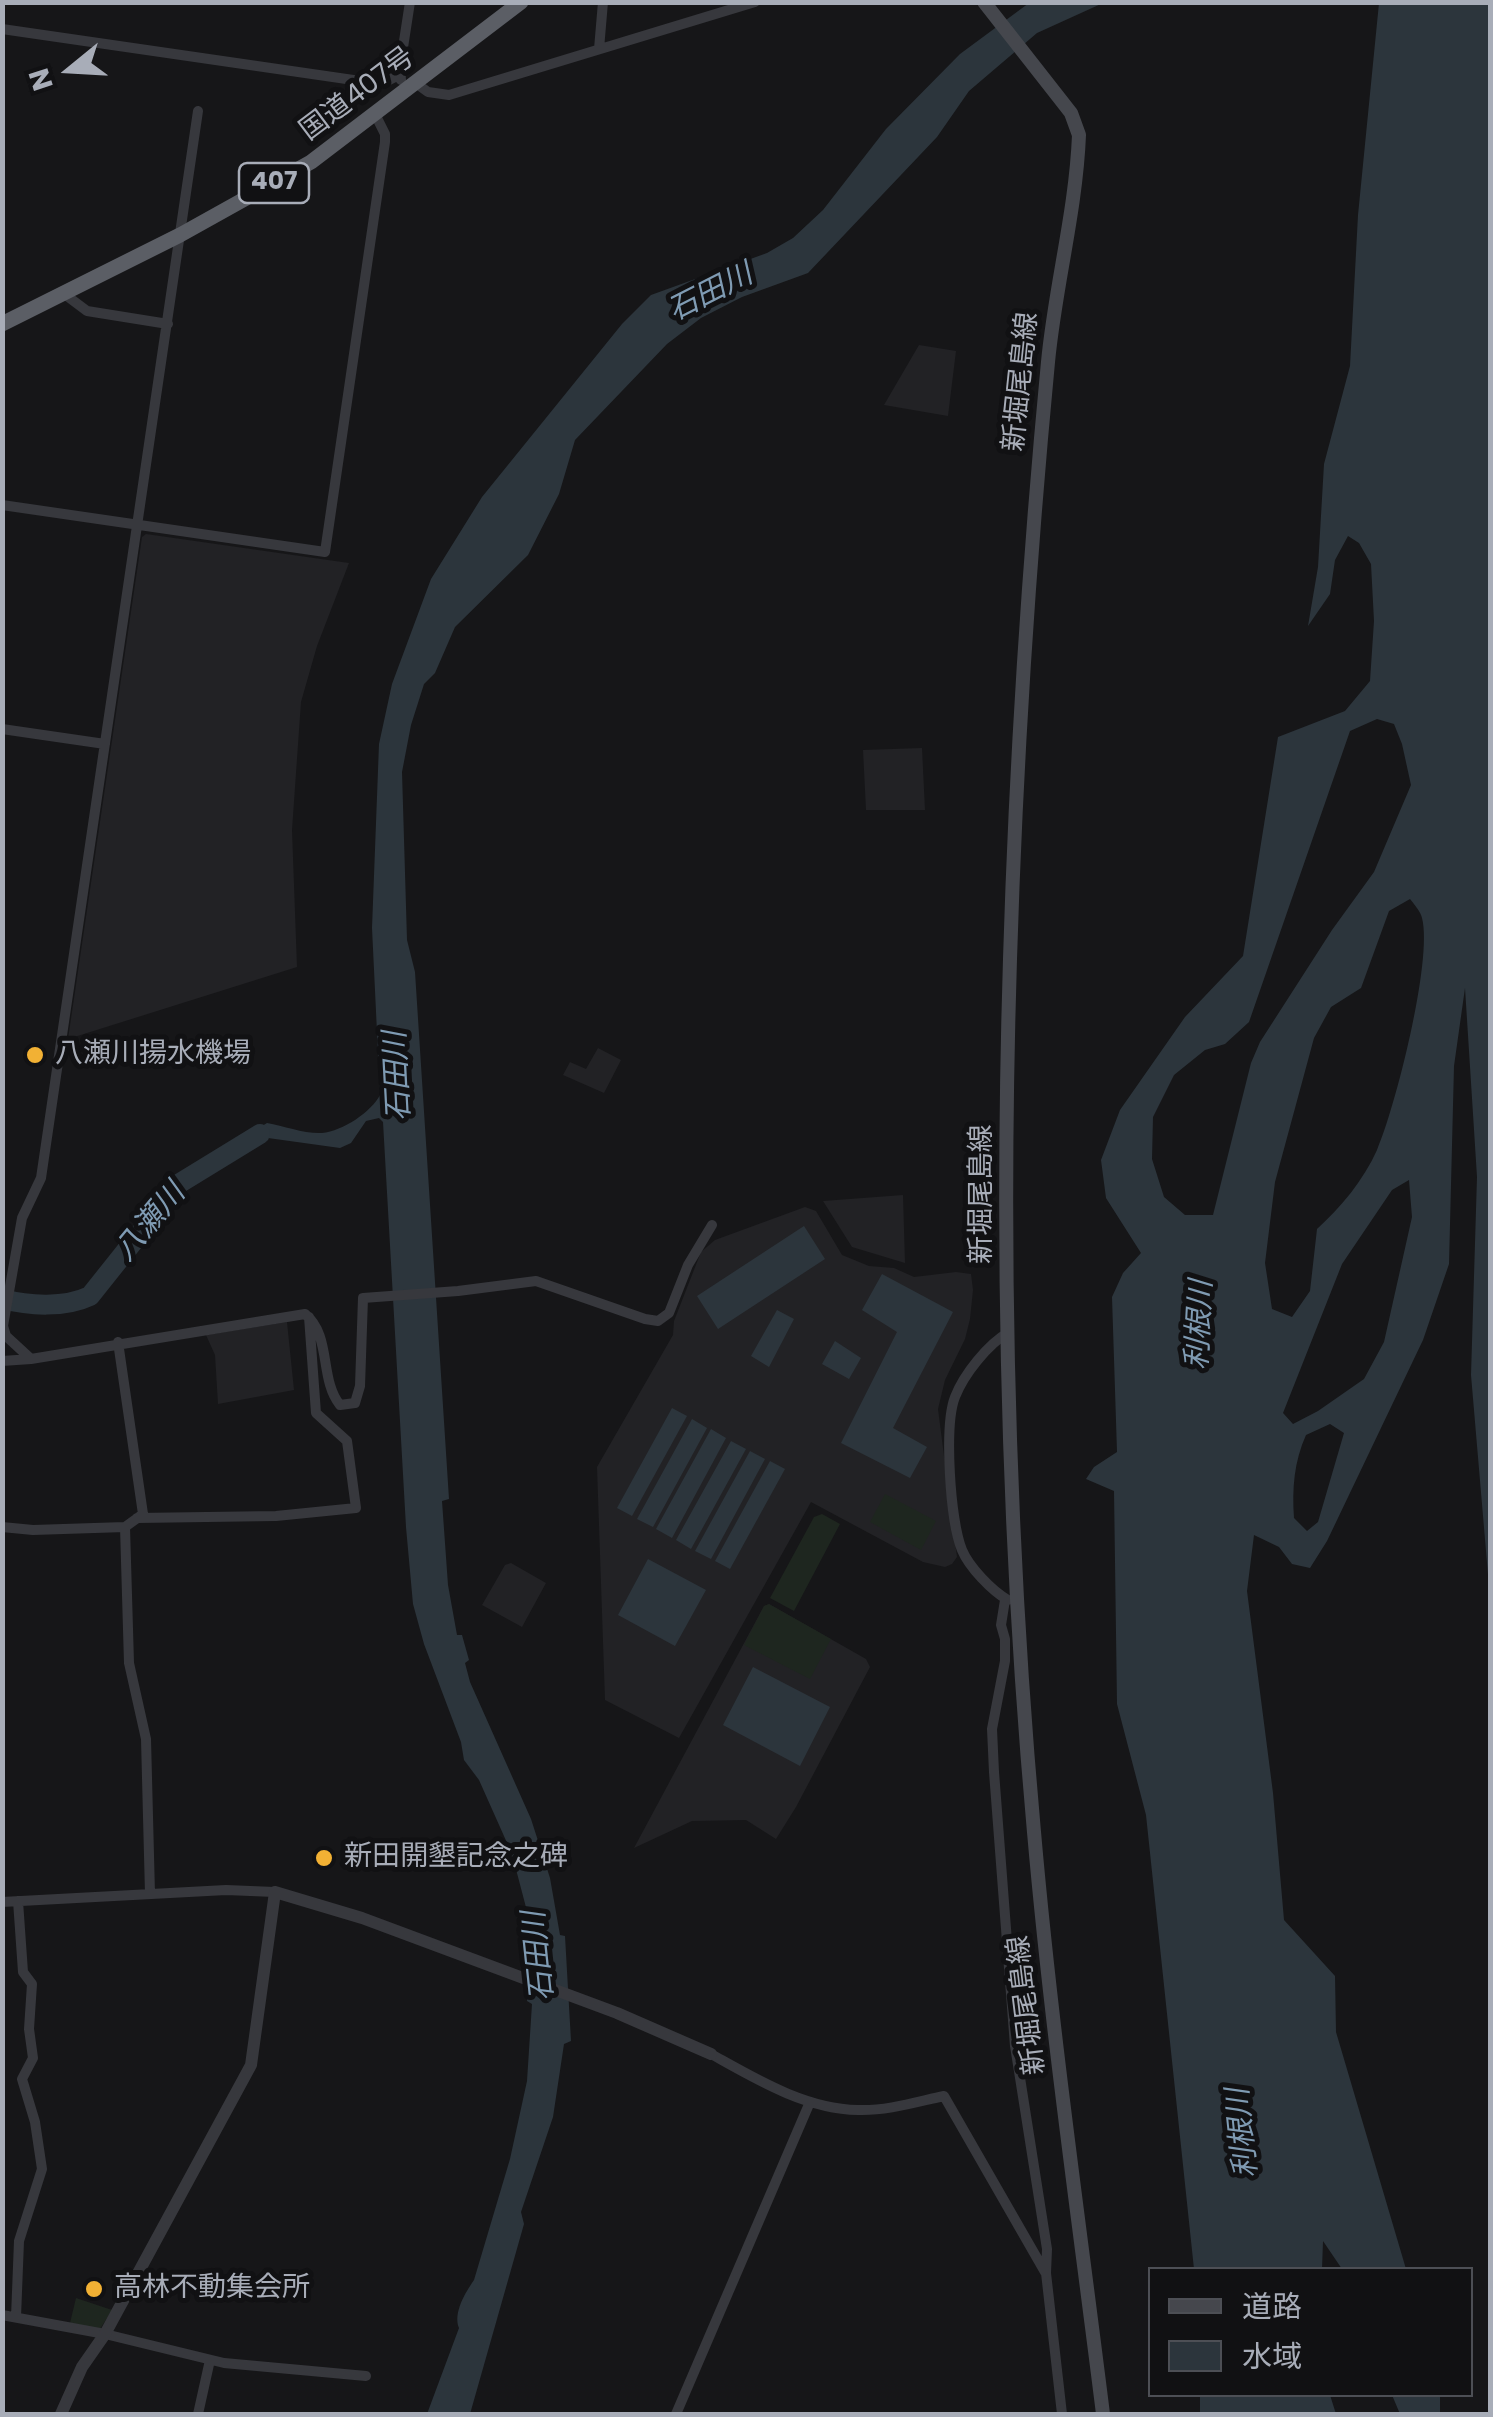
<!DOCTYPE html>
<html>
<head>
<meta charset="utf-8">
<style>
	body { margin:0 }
	#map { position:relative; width:1493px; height:2417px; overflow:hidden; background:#161618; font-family:Poppins,"Noto Sans JP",sans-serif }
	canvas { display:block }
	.frame { position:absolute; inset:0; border:5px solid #a8adb8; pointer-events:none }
	.legend { position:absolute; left:1148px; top:2267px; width:325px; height:130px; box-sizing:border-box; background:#111113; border:2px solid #4d4f55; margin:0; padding:12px 18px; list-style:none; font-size:30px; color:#a8adb8 }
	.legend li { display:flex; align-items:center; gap:20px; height:50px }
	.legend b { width:50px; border:2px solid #4d4f55 }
	.north { position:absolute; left:20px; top:20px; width:100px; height:100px; -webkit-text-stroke:8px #111113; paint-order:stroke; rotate:252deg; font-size:28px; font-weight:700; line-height:40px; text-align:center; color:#a8adb8 }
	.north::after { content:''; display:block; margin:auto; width:35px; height:45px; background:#a8adb8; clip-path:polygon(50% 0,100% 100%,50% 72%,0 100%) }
</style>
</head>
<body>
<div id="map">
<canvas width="1493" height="2417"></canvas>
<div class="frame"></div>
<ul class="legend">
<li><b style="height:12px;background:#45474d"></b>道路</li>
<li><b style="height:28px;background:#2c353c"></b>水域</li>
</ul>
<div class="north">N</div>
</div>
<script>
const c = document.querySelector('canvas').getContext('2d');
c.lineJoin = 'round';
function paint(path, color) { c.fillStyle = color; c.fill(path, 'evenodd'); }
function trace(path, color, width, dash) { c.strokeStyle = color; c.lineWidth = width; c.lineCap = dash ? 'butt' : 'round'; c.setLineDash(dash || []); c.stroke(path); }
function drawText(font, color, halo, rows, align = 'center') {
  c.font = font + ' Poppins,"Noto Sans JP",sans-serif'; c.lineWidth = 10; c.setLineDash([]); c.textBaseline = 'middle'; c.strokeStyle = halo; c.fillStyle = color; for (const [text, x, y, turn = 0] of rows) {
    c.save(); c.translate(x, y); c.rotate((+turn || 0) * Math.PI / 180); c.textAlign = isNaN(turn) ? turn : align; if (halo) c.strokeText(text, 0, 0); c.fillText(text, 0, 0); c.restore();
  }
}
const built = new Path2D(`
	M919,345l37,6 -8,65 -64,-11z
	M146,534l203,29 -32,83 -16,56 -9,128 5,137 -229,72 74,-502z
	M922,748l3,62h-59l-3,-60z
	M598,1048l23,12 -17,33 -41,-18 7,-13 16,7z
	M903,1195l2,68 -53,-16 -29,-46z
	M805,1207l11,4 26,44 27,11 25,2 20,9 42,-5 15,2 2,16 -3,29 -5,20 -20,41 -7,29 19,148 -5,7 -7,3 -22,-5 -112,-60 -132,236 -74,-38 -8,-233 76,-132 1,-14 27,-69 14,-12z
	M287,1322l7,68 -76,14 -3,-49 -9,-20z
	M511,1563l35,20 -24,44 -40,-22 23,-40z
	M769,1604l97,55 4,8 -74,140 -20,32 -30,-19 -54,1 -58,27 130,-242z`);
const green = new Path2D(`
	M885,1494l51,27 -15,29 -51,-28z
	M822,1514l18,10 -46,87 -24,-13 44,-81z
	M769,1604l62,35 -21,40 -66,-34 20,-39z
	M76,2298l36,12 -12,19 -30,-6z`);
const water = new Path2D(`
	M1029,3h74l-66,30 -68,58 -32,46 -129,136 -66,24 -41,21 -34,26 -92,96 -16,54 -31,61 -73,72 -20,46 -11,11 -13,41 -9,47 5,168 8,32 34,527 -7,2 6,84 9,50h5l7,25 -4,3 5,19 61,137 19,59 10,57 5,1 6,105 -7,3 -11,73 -32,95 3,12 -54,190h-43l32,-86c-6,-15 6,-35 15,-48l36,-121 17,-78 5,-77 -5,-3 1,-86 -16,-61 -33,-74 -15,-20 -3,-18 -37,-98 -11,-40 -7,-77 -23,-405 -4,-4 -13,3 -15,22 -11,5 -72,-10 -17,8 -26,3 42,-26c17,3 38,11 55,10 21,-2 49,-21 58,-38l-8,-167 7,-184 13,-60 39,-105 51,-82 140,-173 29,-29 116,-42 26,-15 30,-28 63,-81 74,-75z
	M1379,3h111v1595l-19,-223 6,-198 -12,-189 -11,78 -5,198 -26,76 -96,201 -17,27 -18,-4 -13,-17 -25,-12 -7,56 26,202 11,127 51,56 1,56 70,237h-64l-19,-28 -1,28h-128l-48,-454 -29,-111 -3,-213 -28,-12 8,-12 23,-15 -5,-155 11,-24 18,-20 -35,-55 -5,-38 19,-50 65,-93 58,-61 35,-219 67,-26 25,-30 4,-60 -3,-57 -12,-21 -11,-7 -13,24 -5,34 -22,32 10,-59 6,-103 26,-98 8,-151zM1377,719l17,5 8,20 9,41 -37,87 -42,58 -72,112 -9,21 -38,152h-28l-21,-18 -12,-38 1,-42 21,-42 31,-25 20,-6 24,-22 101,-291zM1410,899c4,5 11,13 12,19 11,42 -27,191 -45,232 -14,31 -36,57 -60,79l-7,62 -18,26 -20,-8 -7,-46 10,-81 39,-144 17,-31 30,-19 28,-77zM1409,1180l3,37 -28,125 -20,37 -46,32 -25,13 -10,-11 59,-149 50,-74zM1330,1424l14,9 -26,89 -11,9 -13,-13c-2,-30 0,-56 12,-83z
	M804,1226l21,33 -107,70 -21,-33z
	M882,1274l71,38 -60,116 34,19 -17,31 -69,-35 56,-111 -35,-22z
	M777,1310l17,9 -25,48 -18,-11z
	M835,1341l26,17 -12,21 -27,-15z
	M672,1408l15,8 -55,100 -15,-8z
	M692,1419l15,9 -54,99 -16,-8z
	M711,1429l15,9 -54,100 -16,-9z
	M731,1441l15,8 -55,100 -15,-9z
	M750,1451l15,8 -54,100 -16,-8z
	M770,1461l15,8 -55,100 -15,-8z
	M648,1559l58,31 -31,56 -57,-31z
	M753,1667l77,40 -30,59 -77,-41z
	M1200,2395h130l6,19h-136z
	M1392,2395h48v19h-40z`);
const river = new Path2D(`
	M2,1299c27,7 63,9 88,-3l90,-113 80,-49`);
const minor = new Path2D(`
	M2,29l372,54h9l16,-8
	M599,49l4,-47
	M401,80l-1,-13 10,-65
	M417,84l11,8 21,3 306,-93
	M63,293l24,18 81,13
	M2,505l323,47 60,-410v-8l-9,-18
	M2,729l103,15
	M31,1359l-25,-23 -3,-10 19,-108 19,-40 157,-1067
	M2,1361l29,-2 274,-45c27,22 14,65 35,91l15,-2 5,-17 3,-88 95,-7 78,-10 109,38 13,2 11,-8 19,-48 24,-40
	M137,1518l139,-2 80,-8 -9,-67 -31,-28 -7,-96
	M2,1527l31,3 92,-3 18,-13 -25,-172
	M125,1527l4,136 17,76 4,155
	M1005,1600l-4,25 4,14v22l-13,68 2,43 21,274 32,203 -1,24 16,141
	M1008,1600c-16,-9 -39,-33 -46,-50 -12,-29 -18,-125 -7,-153 9,-23 33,-53 54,-65
	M2,1902l224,-12 49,2
	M711,2054c45,25 94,55 147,56 29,1 58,-8 86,-14l101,176
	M2,2315l103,19 119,29 142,13
	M16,2317l3,-76 23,-72 -7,-47 -13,-43 11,-21 -4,-29 3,-45 -9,-12 -5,-71
	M198,2414l12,-54
	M676,2414l134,-312`);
const tertiary = new Path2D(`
	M61,2414l21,-47 23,-33 146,-269 24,-173 87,26 255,95 94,41`);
const secondary = new Path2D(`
	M984,2l87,111 8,22c-3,76 -24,152 -31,227 -19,199 -32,398 -38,597 -9,288 -2,586 24,873 17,195 45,389 69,582`);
const trunk = new Path2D(`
	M2,324l178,-89 131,-73 210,-160`);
const markers = [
	[35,1055,10,"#f2b134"],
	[324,1858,10,"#f2b134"],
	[94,2289,10,"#f2b134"]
];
const shields = [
	[274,183,70]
];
const shieldNames = [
	["407",274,183]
];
const streetNames = [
	["国道407号",358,95,-37],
	["新堀尾島線",1022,382,-84],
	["新堀尾島線",983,1194,-90],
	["新堀尾島線",1028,2005,-97]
];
const poiNames = [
	["八瀬川揚水機場",55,1055],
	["新田開墾記念之碑",344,1858],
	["高林不動集会所",114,2289]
];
const waterNames = [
	["石田川",711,294,-27],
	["石田川",399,1076,-93],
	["八瀬川",151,1223,-50],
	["利根川",1201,1325,-87],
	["石田川",540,1956,-96],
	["利根川",1244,2133,-96]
];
paint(built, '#222225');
paint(green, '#1e261f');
paint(water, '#2c353c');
trace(river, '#2c353c', 20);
trace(minor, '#37383d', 10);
trace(tertiary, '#37383d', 12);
trace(secondary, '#45474d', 14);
trace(trunk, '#5b5e65', 15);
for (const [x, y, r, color] of markers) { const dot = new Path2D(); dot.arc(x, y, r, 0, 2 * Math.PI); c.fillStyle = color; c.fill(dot); trace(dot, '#111113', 4); }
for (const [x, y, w] of shields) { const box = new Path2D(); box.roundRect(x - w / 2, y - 20, w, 40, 8); c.fillStyle = '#111113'; c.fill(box); trace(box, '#a8adb8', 2.5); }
drawText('bold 25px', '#a8adb8', null, shieldNames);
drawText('28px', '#a8adb8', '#111113', streetNames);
drawText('28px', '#a8adb8', '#111113', poiNames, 'left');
drawText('italic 30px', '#7f9bb3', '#111113', waterNames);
</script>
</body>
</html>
